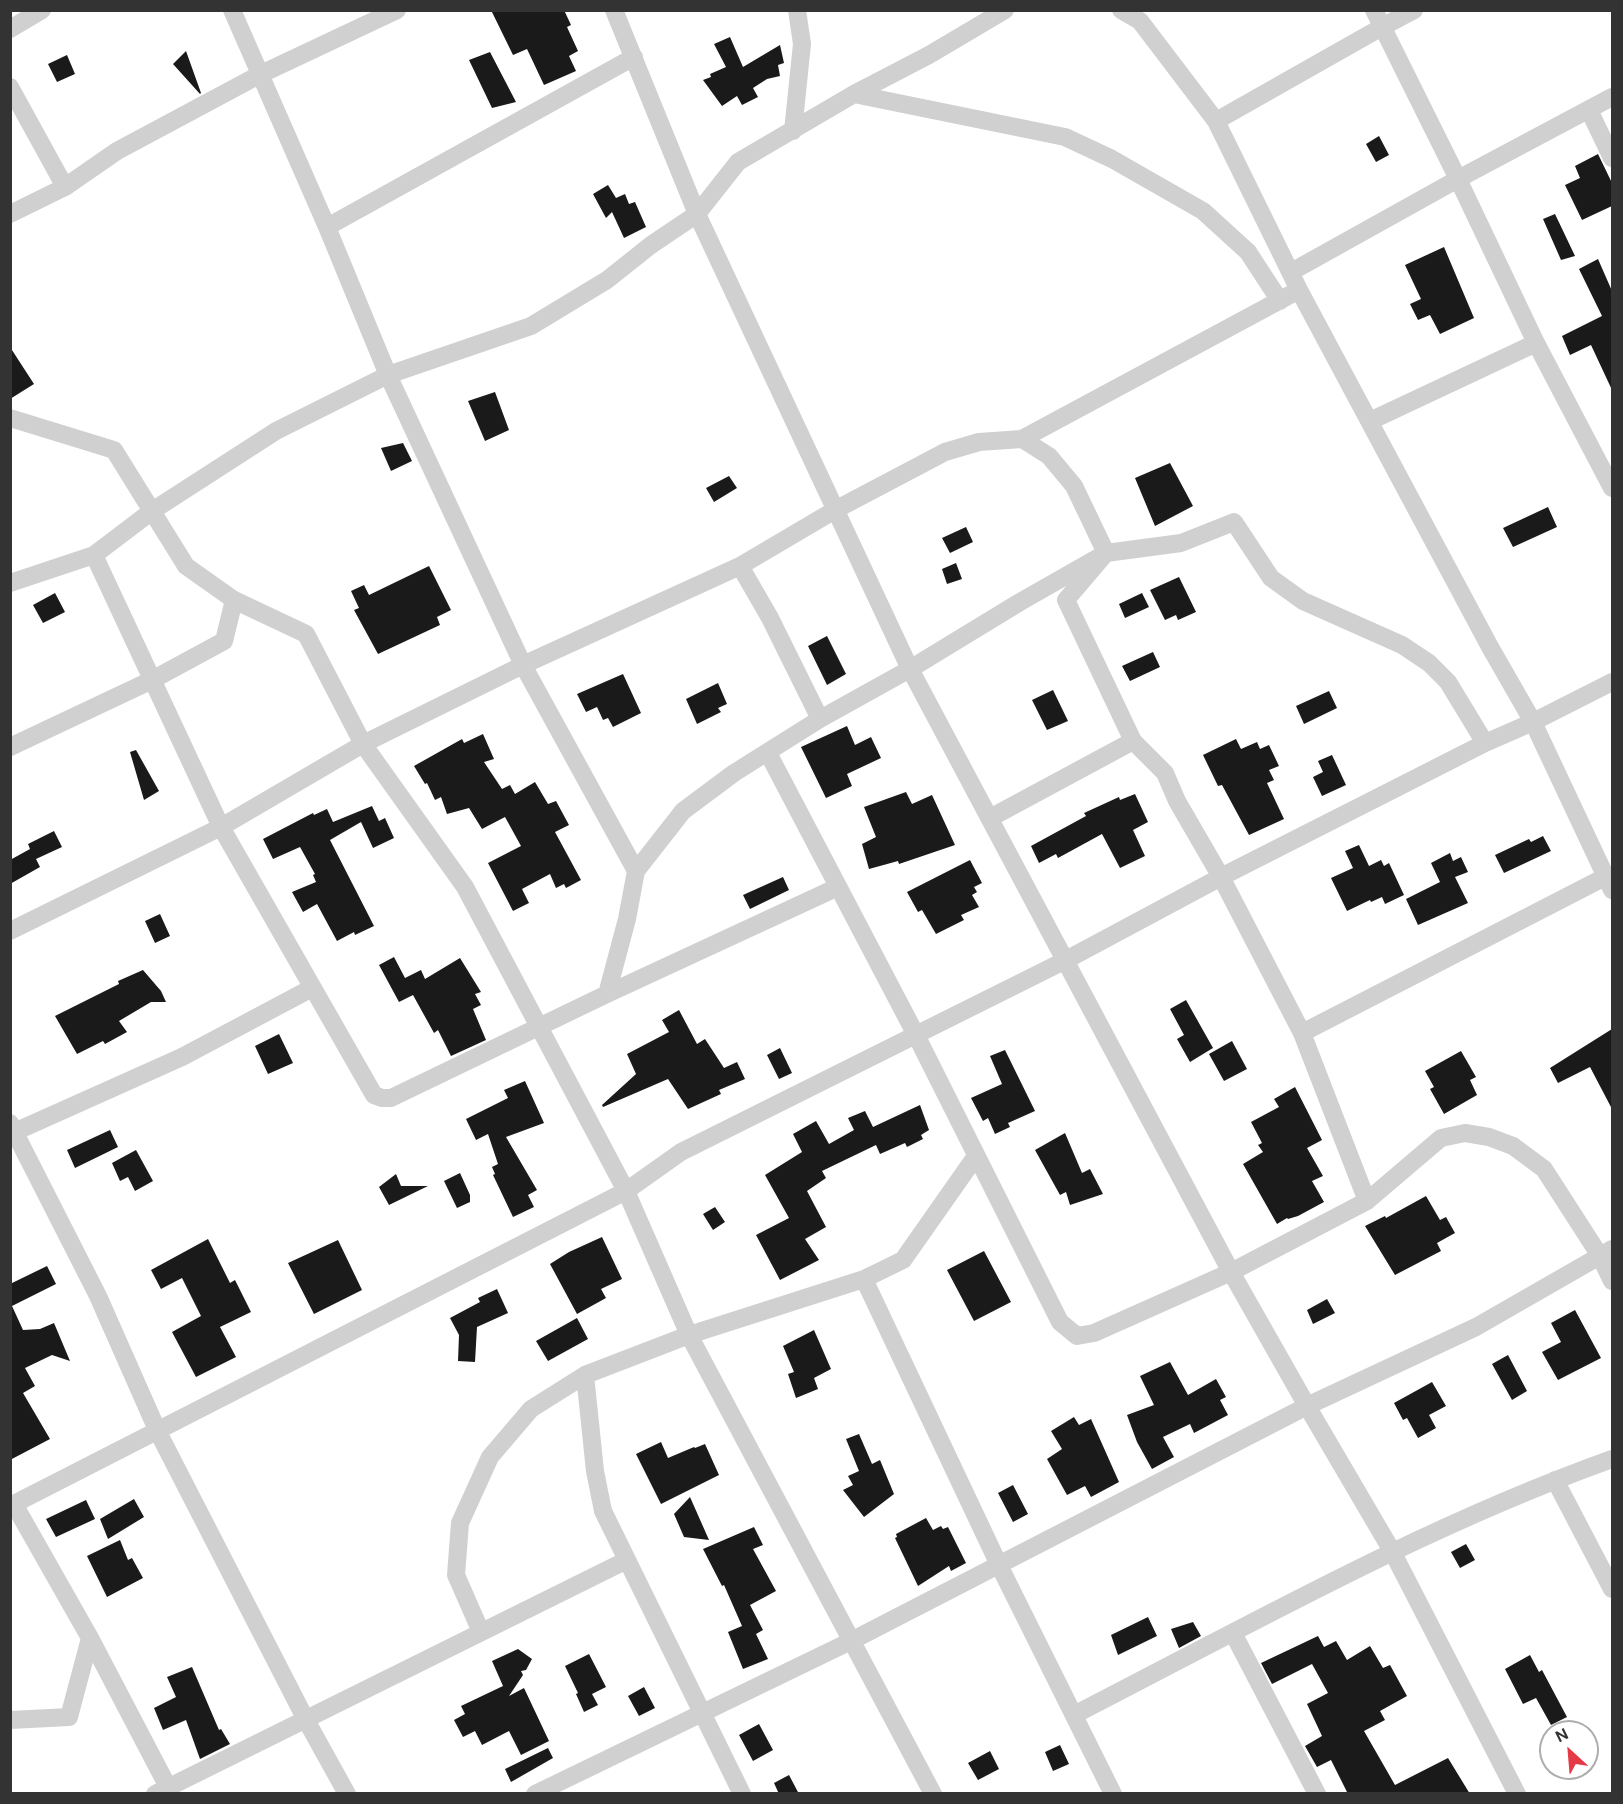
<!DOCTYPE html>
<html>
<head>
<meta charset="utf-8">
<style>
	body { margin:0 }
	#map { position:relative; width:1623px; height:1804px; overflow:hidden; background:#fff; font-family:"DM Sans",sans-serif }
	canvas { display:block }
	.frame { position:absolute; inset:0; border:12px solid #333; pointer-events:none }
	.north { position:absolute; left:1539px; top:1720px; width:60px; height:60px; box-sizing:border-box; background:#fff; border:2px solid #adadad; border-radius:50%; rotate:334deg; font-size:16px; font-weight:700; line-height:24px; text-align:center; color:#333 }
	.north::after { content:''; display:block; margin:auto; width:21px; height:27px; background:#e63946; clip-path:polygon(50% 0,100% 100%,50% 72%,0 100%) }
</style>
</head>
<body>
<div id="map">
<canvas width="1623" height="1804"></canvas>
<div class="frame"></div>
<div class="north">N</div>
</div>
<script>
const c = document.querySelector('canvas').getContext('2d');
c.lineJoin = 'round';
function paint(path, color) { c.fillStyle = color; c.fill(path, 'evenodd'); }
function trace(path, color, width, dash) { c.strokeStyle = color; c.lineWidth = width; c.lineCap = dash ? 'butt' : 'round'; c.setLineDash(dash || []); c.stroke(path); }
const building = new Path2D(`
	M491,10h73l7,15 -4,2 11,24 -9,5 7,15 -32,14 -17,-36 -14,6z
	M730,37l13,30 37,-22 4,18 -6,2 2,11 -13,3 -14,9 5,9 -16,8 -5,-9 -15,10 -19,-26 8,-3 -1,-3 16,-7 -12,-23z
	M186,51l15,42 -1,1 -27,-30z
	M490,52l26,50 -24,6 -23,-48z
	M67,55l8,19 -18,8 -9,-18z
	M1379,136l10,19 -13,7 -10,-18z
	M1598,154l14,29v23l-30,14 -17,-35 15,-7 -5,-12z
	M608,185l8,13 9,-4 4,10 6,-2 11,25 -22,11 -12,-26 -6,6 -13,-24z
	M1555,214l20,42 -14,4 -18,-41z
	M1444,247l30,71 -34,16 -10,-19 -12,5 -8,-16 11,-5 -16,-34z
	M1598,259l14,32v99l-21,-45 -21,10 -8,-19 40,-20 -23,-47z
	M10,347l24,37 -24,15z
	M495,392l14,38 -24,11 -17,-40z
	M403,443l9,18 -21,10 -10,-23z
	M1170,463l23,43 -38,20 -20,-48z
	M729,476l8,12 -23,14 -8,-14z
	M1548,507l9,20 -44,20 -10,-19z
	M966,527l7,15 -23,11 -8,-15z
	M956,563l6,16 -15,5 -5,-15z
	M429,566l22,44 -14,7 3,8 -62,29 -24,-44 5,-2 -8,-17 13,-6 5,10z
	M1179,577l17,35 -18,8 -2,-5 -11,5 -15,-30z
	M55,593l10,19 -22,11 -10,-18z
	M1142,593l7,14 -24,11 -6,-14z
	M827,636l19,38 -19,11 -19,-39z
	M1153,652l7,15 -30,14 -8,-15z
	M623,674l18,39 -28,14 -5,-9 -5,2 -6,-13 -11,5 -9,-18z
	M718,683l9,21 -9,4 3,4 -24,12 -11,-25z
	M1053,690l15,31 -21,9 -15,-30z
	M1329,691l8,17 -33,16 -8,-18z
	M847,726l8,19 16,-8 10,21 -34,16 5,12 -26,12 -25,-51z
	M483,734l11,25 -10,3 18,27 8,-4 5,9 20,-12 13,22 8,-3 13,24 -14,7 26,48 -15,8 -2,-4 -8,4 -6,-14 -28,15 7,14 -16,8 -25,-48 33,-17 -16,-29 -23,12 -13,-21 -22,6 -6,-17 -6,3 -8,-17 -2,1 -11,-18 48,-27 2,4z
	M1236,739l5,10 16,-7 3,7 9,-4 10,21 -10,4 5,10 -7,3 17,36 -35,16 -27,-50 -4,1 -15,-31z
	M136,750l23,41 -15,9 -14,-48z
	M1332,755l14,30 -24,11 -9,-19 10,-5 -5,-11z
	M906,792l6,12 20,-9 23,50 -56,19 -1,-3 -29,8 -7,-25 14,-7 -12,-30z
	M1135,794l13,28 -15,8 12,26 -25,12 -18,-34 -44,24 -2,-4 -17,9 -8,-17 55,-30 -2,-3 35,-16 1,3z
	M372,806l7,15 6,-3 9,20 -21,10 -12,-26 -31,18 44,86 -19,9 -1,-3 -17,9 -20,-37 -14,8 -11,-20 24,-10 -3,-7 2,-1 -15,-27 -27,12 -10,-20 50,-26 1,2 13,-6 6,13z
	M54,831l8,16 -26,12 4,8 -30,17v-24l20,-11 -2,-5z
	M1543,836l8,15 -47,22 -9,-18 34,-16 2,3z
	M1359,845l10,21 12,-6 3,6 5,-3 15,32 -19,9 -3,-7 -11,5 -1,-2 -23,11 -16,-33 22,-10 -8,-17z
	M1450,853l3,8 8,-4 7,15 -13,5 13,26 -50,22 -12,-26 34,-17 -9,-19z
	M970,860l12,23 -8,4 3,5 -5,3 7,12 -18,8 3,5 -28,14 -14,-24 -4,2 -11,-20z
	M783,877l6,13 -39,19 -7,-14z
	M160,914l10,22 -15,7 -10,-22z
	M394,957l11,21 16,-8 4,9 35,-21 21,34 -6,2 6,11 -8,4 13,31 -35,16 -13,-26 -4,3 -21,-38 -14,7 -20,-37z
	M143,970l18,21 5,11h-15l-32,19 8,11 -22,12 -2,-3 -26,13 -22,-38 64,-32 -1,-3z
	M1186,1000l27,48 -23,14 -13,-23 7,-4 -14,-26z
	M679,1010l18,34 8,-5 19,29 13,-6 8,17 -26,11 2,4 -33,15 -20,-30 -65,28 -1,-2 34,-31 -9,-20 42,-22 -7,-12z
	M1612,1029v80l-22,-42 -32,16 -8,-15z
	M279,1034l14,29 -25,11 -13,-28z
	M1232,1041l15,28 -23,12 -15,-27z
	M780,1048l12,25 -13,6 -12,-24z
	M1005,1050l30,61 -27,12 2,4 -15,7 -7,-16 -5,3 -12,-23 31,-14 -12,-28z
	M1461,1051l15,26 -6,3 7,15 -33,19 -14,-25 4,-2 -9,-16z
	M525,1081l19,42 -38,14 31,53 -9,5 6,12 -21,10 -20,-42 2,-1 -3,-7 6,-3 -10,-30 -12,6 -10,-21 42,-21 -4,-8z
	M1295,1087l27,53 -15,8 16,28 -11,5 12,21 -26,14 -10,3 -1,-1 -10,6 -34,-60 20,-12 -5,-7 4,-2 -11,-21 28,-15 -5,-8z
	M920,1105l9,25 -8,5 2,4 -16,8 -2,-4 -25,11 -4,-9 -54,26 4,7 -19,13 19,36 -21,12 14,21 -39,20 -24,-45 33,-17 -24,-43 37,-23 -9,-18 23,-13 13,23 25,-14 -6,-12 17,-7 8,16z
	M110,1130l8,17 -43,21 -8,-18z
	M1065,1133l17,40 8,-4 13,25 -33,11 -4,-13 -6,3 -25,-45z
	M136,1150l17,31 -18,10 -7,-14 -8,4 -8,-18z
	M460,1173l10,22v7l-13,6 -13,-27z
	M396,1174l5,12h27l-39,19 -10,-18z
	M1426,1196l14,24 6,-3 9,16 -18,10 4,8 -46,24 -30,-49 20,-10 1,2z
	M715,1207l10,15 -12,8 -10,-16z
	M602,1237l20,42 -21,10 5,9 -29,16 -27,-50 19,-12z
	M208,1239l22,44 5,-3 16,32 -31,15 16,30 -40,20 -24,-45 29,-16 -19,-38 -21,11 -10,-19z
	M338,1240l24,50 -48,24 -26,-51z
	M984,1251l27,51 -37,19 -27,-51z
	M47,1266l9,18 -44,22 11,24 17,-1 14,-6 16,38 -18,-6 -27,13 10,18 -12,7 27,46 -40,21v-176z
	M497,1289l11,24 -31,14 -2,35 -17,-1 1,-26 -9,-17 30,-16 -2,-4z
	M1327,1299l8,14 -22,11 -6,-14z
	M1575,1310l26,48 -43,22 -16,-28 19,-10 -10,-19z
	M577,1318l11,21 -40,22 -12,-20z
	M814,1330l17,39 -17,9 4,11 -22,9 -8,-24 6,-2 -11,-26z
	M1508,1355l19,36 -15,9 -20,-36z
	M1170,1362l18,33 28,-16 10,18 -6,3 8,15 -34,18 -4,-9 -27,13 11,20 -22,12 -15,-27 -10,-27 27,-10 -14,-29z
	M1432,1382l14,24 -17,9 7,13 -18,10 -11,-20 -4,2 -9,-17z
	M1074,1417l5,8 12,-6 28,63 -28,15 -6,-11 -18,9 -20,-36 15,-10 -11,-18z
	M859,1434l13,30 8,-4 14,34 -30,23 -21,-27 10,-5 -5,-9 11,-5 -13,-32z
	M661,1442l7,16 26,-11 1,1 10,-4 14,31 -58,29 -25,-50z
	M1013,1485l15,29 -15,8 -15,-29z
	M690,1497l19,43 -25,-3 -10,-23z
	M134,1499l10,18 -36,22 -8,-20z
	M86,1500l9,19 -39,18 -10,-18z
	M926,1518l7,12 8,-4 2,3 5,-2 18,36 -15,8 -2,-5 -31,20 -23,-48 2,-1 -1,-3z
	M754,1527l9,18 -10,4 23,42 -26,14 13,25 -7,4 12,25 -25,10 -15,-37 14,-6 -18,-41 -2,1 -19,-37z
	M120,1540l8,20 4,-2 11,20 -36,19 -20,-41z
	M1466,1544l9,16 -15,8 -9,-16z
	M1148,1617l9,19 -39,19 -7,-20z
	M1193,1622l8,14 -22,12 -8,-19z
	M1318,1636l6,11 12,-6 11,19 23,-14 13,22 7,-3 17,31 -27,15 5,9 -21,11 31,54 53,-27 22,36h-122l-17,-34 -14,7 -12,-21 17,-10 -15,-32 21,-11 -16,-29 -40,20 -11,-21z
	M518,1649l14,10 -6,11 -5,1 2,4 -14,21 15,-8 25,53 -28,14 -12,-24 -27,14 -7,-14 -12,6 -9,-17 11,-6 -4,-8 42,-20 -11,-25z
	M589,1654l17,33 -14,7 6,11 -14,7 -8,-18 2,-1 -13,-27z
	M1530,1655l9,17 3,-2 25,47 -16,8 -15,-27 -13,6 -18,-35z
	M192,1667l27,63 2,-1 9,15 -30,15 -14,-39 -23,10 -9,-22 22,-11 -9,-20z
	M644,1687l11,21 -16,8 -11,-20z
	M759,1724l14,26 -20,11 -14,-26z
	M1060,1745l9,19 -16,7 -8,-19z
	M548,1748l5,10 -42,24 -6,-13z
	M990,1751l9,18 -21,11 -10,-17z
	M789,1775l10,19h-20l-5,-11z`);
const street = new Path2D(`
	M232,10l95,217 61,148 135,290 113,206
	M614,10l83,204 213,455 321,603 76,134 85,145 125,243
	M1121,10l19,11 76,100 83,169 191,357 43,75 79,168
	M1374,10l84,169 78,164 76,145
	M10,29l32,-19
	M10,87l55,100
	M854,94l211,43 47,22 91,52 45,41 32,49
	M1589,110l23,48
	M1216,121l166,-94 32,-17
	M793,131l9,-87 -5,-34
	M10,214l55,-27 52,-36 142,-76 138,-65
	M327,227l307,-170
	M1291,272l167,-93 154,-82
	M10,418l104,32 72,116 48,34 72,34 57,110 102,143 161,304 63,144 244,459
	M1370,421l166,-78
	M1022,439l27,17 25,30 32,67 -40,47 67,141 32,32 12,28 44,76 81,156 65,168
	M94,555l127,272 153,268 8,3h9l216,-104 231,-107
	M740,566l30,52 50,101
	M10,583l84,-28 58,-44 124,-80 112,-56 143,-49 76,-46 44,-35 46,-31 41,-52 116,-68 75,-39 76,-45
	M10,747l142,-67 72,-39 10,-41
	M768,753l148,282 144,287 17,14 17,-3 137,-61 136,-71 74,-63 24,-5 24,4 24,9 31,23 56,87 12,25
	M990,818l143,-77
	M10,931l211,-104 142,-83 160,-79 217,-99 95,-56 110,-58 34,-10 43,-3 277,-149
	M607,994l20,-75 9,-48 47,-60 51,-38 86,-54 90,-50 110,-67 86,-49 75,-10 53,-21 37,56 32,23 99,44 27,18 19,19 37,61
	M1302,1033l303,-156
	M10,1123l88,173 60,136 148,288 41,74
	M10,1134l172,-77 130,-69
	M864,1279l135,286 114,229
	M585,1375l10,96 8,40 139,283
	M1555,1480l57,109
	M14,1504l76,134 78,149
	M10,1506l616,-315 55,-39 385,-192 155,-83 264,-134 48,-21 79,-40
	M481,1632l-25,-57 4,-52 30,-66 41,-48 54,-34 104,-40 175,-56 39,-19 73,-104
	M1233,1633l84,161
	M1074,1715c177,-91 351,-189 538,-256
	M10,1720l59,-3 21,-79
	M155,1794l472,-234
	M535,1794l316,-153 456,-235 169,-79 136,-78`);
paint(building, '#1a1a1a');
trace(street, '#d0d0d0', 18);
</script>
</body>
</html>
